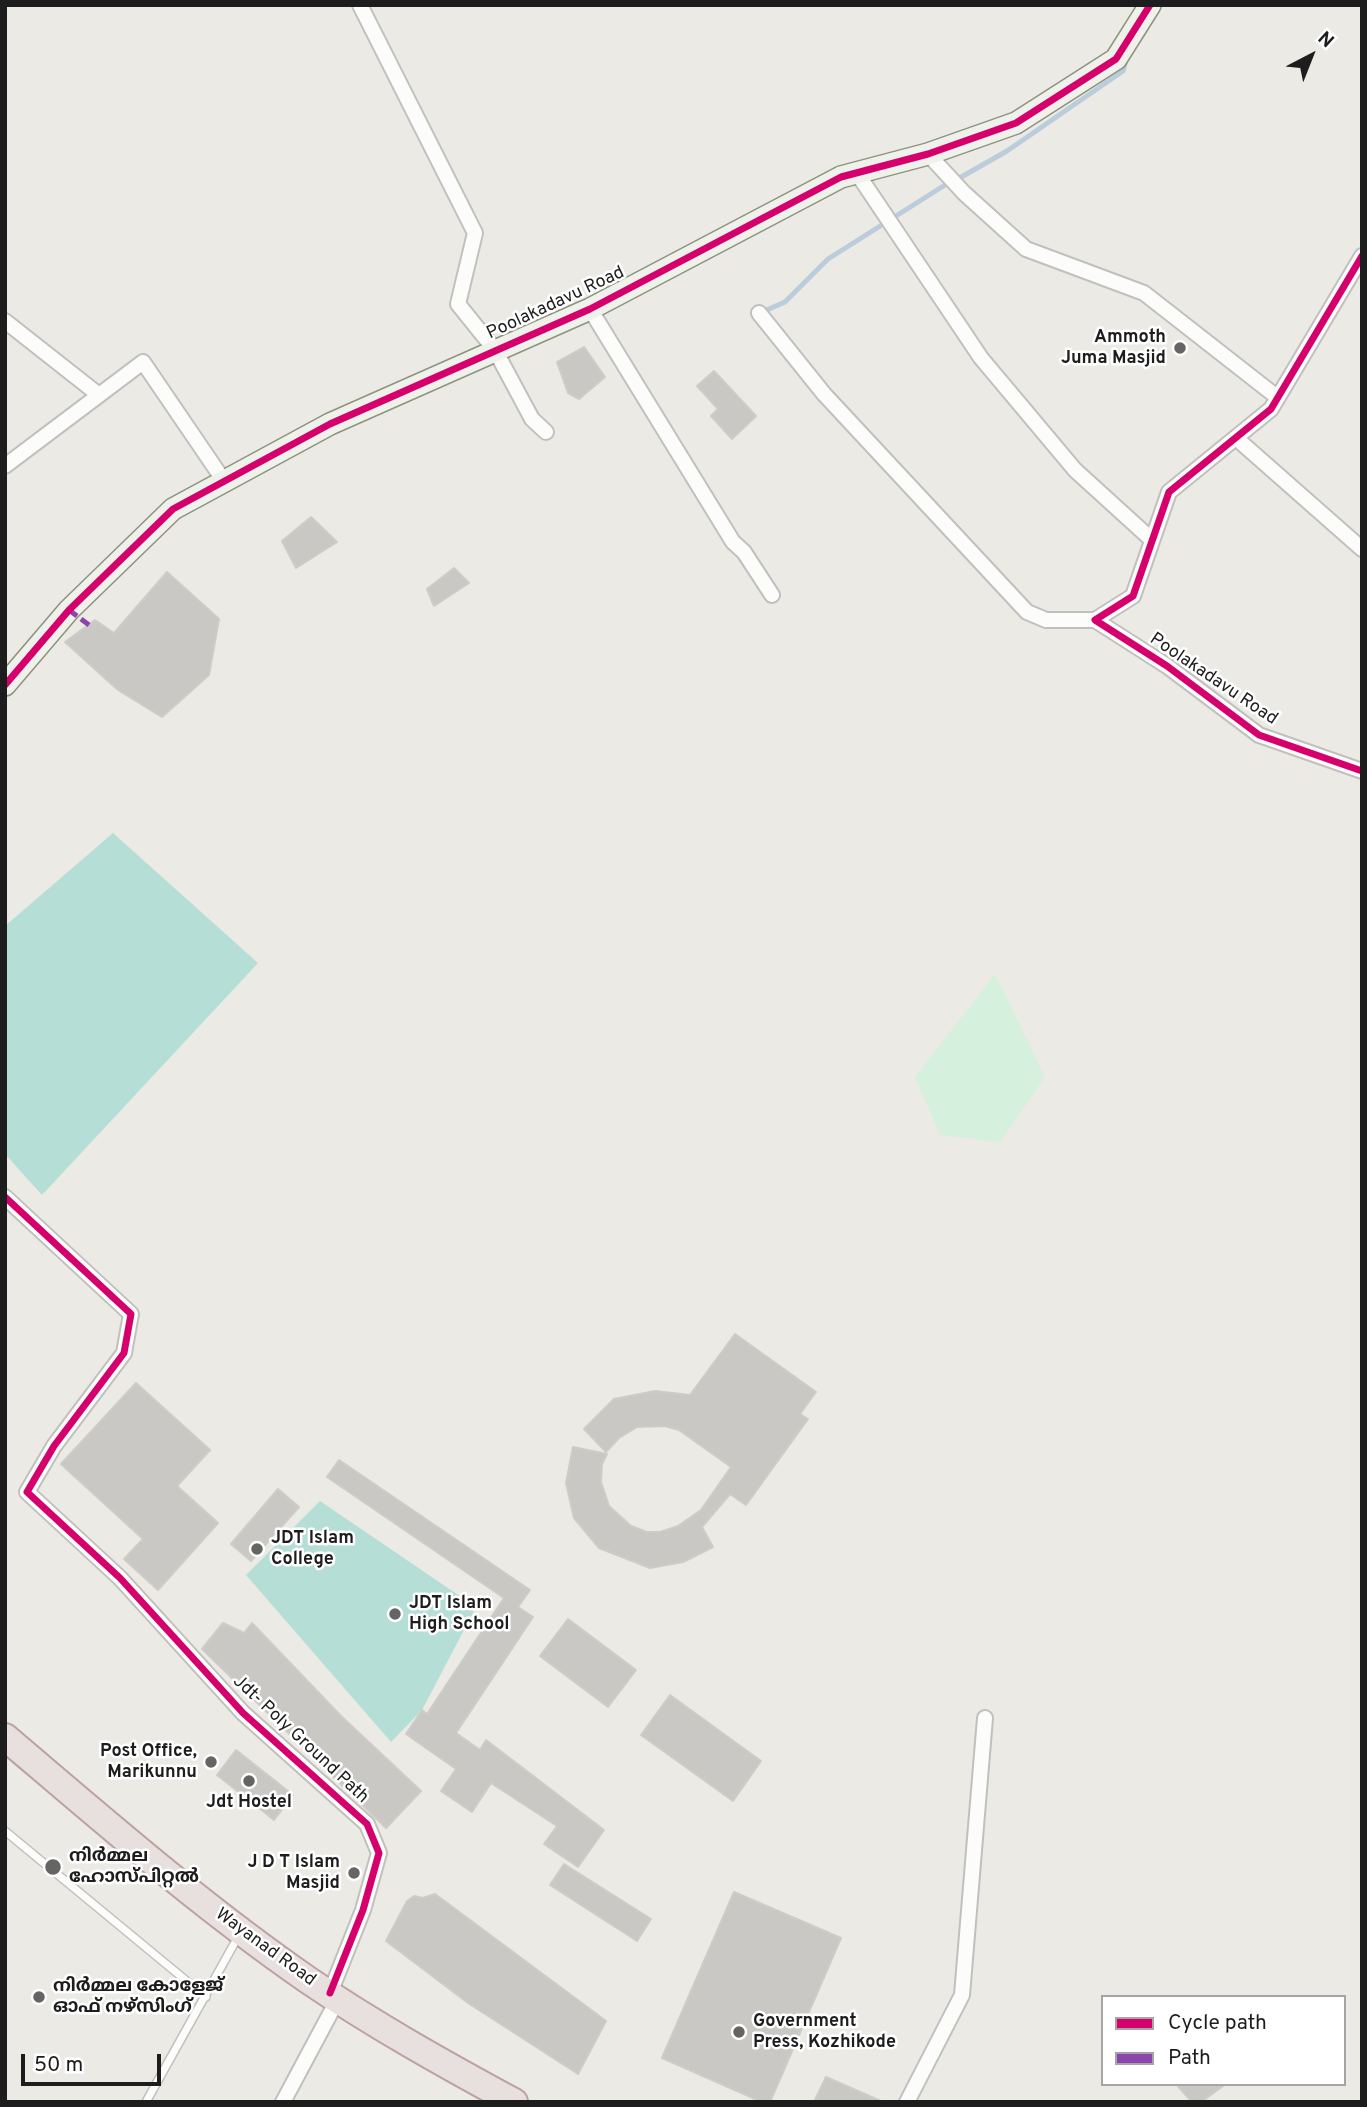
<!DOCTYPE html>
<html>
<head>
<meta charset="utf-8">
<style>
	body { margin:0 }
	#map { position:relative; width:1367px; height:2107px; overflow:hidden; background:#ebeae5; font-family:Overpass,sans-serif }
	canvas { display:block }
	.frame { position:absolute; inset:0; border:7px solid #1d1d1d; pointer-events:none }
	.legend { position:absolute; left:1101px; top:1995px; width:245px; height:91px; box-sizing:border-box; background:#fff; border:2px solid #a5a5a5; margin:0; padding:9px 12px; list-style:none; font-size:21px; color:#1d1d1d }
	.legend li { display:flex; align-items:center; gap:14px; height:35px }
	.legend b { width:35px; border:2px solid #a5a5a5 }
	.north { position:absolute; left:1276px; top:21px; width:70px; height:70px; -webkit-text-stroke:5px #fff; paint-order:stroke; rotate:42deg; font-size:19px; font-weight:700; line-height:28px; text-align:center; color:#1d1d1d }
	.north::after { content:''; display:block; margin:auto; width:24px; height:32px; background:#1d1d1d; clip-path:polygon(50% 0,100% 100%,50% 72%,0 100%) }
	.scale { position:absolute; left:21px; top:2054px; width:140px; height:32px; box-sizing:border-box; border:4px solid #1d1d1d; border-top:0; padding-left:9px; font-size:21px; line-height:24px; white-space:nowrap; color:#1d1d1d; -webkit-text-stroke:5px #fff; paint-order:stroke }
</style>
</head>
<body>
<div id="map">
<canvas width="1367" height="2107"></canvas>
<div class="frame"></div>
<ul class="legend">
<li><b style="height:9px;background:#d6006c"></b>Cycle path</li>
<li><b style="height:9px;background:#8e44ad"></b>Path</li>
</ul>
<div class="north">N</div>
<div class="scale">50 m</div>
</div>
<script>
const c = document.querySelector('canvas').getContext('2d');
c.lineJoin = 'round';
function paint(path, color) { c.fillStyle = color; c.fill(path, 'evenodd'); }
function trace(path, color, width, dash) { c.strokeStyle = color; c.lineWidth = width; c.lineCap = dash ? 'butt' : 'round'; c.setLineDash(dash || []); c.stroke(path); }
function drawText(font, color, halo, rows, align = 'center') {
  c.font = font + ' Overpass,"Noto Sans Malayalam",sans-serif'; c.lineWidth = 5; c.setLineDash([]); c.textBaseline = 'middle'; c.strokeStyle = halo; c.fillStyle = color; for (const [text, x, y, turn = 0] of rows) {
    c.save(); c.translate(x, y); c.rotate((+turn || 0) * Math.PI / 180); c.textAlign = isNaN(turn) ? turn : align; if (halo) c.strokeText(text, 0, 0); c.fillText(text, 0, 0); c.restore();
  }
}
const park = new Path2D(`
	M995,974l50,103 -45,65 -60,-7 -25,-58z`);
const pitch = new Path2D(`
	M113,833l145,130 -216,232 -37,-41v-228z
	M320,1501l147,100 7,10 -52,99 -31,32 -145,-167z`);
const stream = new Path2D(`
	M956,180l51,-29 116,-80 4,-14
	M762,312l23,-10 43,-43 117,-74`);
const building = new Path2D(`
	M584,347l21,30 -26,22 -11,-6 -11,-31z
	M714,371l42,45 -24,23 -21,-23 7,-7 -21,-23z
	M311,517l26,25 -41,26 -14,-27z
	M454,568l15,15 -35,23 -7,-17z
	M167,572l52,47 -10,56 -47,42 -44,-27 -53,-48 30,-22 19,13z
	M735,1334l81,58 -16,22 8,5 -62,86 -16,-11 -28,33 11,20 -30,15 -33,6 -51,-20 -25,-30 -8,-35 7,-36 34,7 -5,10 -1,18 8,24 22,20 16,6h13l18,-6 23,-16 30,-43 -52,-37 -14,-4 -28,1 -18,11 -13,14 -22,-23 30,-30 41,-8 35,4z
	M136,1383l74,67 -33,36 41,37 -60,67 -34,-31 19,-20 -82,-75z
	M339,1460l191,130 -12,17 15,10 -77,116 24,17 6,-10 118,90 -26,37 -34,-23 13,-18 -66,-43 -19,29 -31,-21 15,-22 -50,-35 16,-24 5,4 77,-116 -177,-121z
	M278,1489l21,18 -48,54 -20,-17z
	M568,1619l68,51 -28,37 -68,-51z
	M223,1623l21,10 8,-10 89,93 80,75 -35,37 -184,-179z
	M670,1695l91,66 -28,40 -92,-66z
	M236,1750l57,45 -19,25 -57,-45z
	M564,1864l87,55 -14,22 -87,-56z
	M734,1892l107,46 -71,164h-8l-100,-44z
	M435,1894l171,127 -28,53 -110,-71 -82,-62 21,-40 7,-5 9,2z
	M826,2077l57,25h-69z
	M1176,2084h50l-25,18h-9z`);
const lane = new Path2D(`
	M5,1831l201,166
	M146,2102l93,-167`);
const street = new Path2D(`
	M360,5l115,228 -17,71 37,46 37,69 14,13
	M928,154l36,39 62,56 118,44 133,104
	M857,173l124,185 94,112 77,70
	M1362,256l-91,153 -102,83 -36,104 -38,24 72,46 92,69 103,36
	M590,309l143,233 11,10 28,43
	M759,313l65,81 203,218 19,8h49
	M5,321l94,74
	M1236,438l126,111
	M5,466l138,-104 81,119
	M5,1197l126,117 -7,39 -70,93 -27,46 93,86 123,135 124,111 12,29 -16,57 -33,83
	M283,2102l55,-103
	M907,2102l55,-107 23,-277`);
const secondary = new Path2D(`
	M5,685l64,-75 104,-101 157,-85 260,-115 251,-132 87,-23 88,-31 100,-64 34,-54`);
const highway = new Path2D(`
	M5,1737c99,84 196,169 303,243 66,45 136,84 206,122`);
const quiet = new Path2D(`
	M69,610l20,15`);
const cycleway = new Path2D(`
	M1362,256l-91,153 -102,83 -36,104 -38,24 72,46 92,69 103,36
	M5,685l64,-75 104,-101 157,-85 260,-115 251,-132 87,-23 88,-31 100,-64 34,-54
	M5,1197l126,117 -7,39 -70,93 -27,46 93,86 123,135 124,111 12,29 -16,57 -33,83`);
const markers = [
	[1180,348,7,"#656563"],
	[257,1549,7,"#656563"],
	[395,1614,7,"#656563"],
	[211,1762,7,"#656563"],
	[249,1781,7,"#656563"],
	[53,1867,9,"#656563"],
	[354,1873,7,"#656563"],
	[39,1997,7,"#656563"],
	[739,2032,7,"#656563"]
];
const streetNames = [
	["Poolakadavu Road",556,304,-25],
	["Poolakadavu Road",1213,680,34],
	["Jdt- Poly Ground Path",300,1740,43],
	["Wayanad Road",265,1948,36]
];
const poiNames = [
	["Ammoth",1166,338,"right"],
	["Juma Masjid",1166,359,"right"],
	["JDT Islam",271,1539],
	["College",271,1560],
	["JDT Islam",409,1604],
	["High School",409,1625],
	["Post Office,",197,1752,"right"],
	["Marikunnu",197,1773,"right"],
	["Jdt Hostel",249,1803,"center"],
	["നിർമ്മല",69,1857],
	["ഹോസ്പിറ്റൽ",69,1878],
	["J D T Islam",340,1863,"right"],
	["Masjid",340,1884,"right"],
	["നിർമ്മല കോളേജ്",53,1987],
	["ഓഫ് നഴ്സിംഗ്",53,2008],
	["Government",753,2022],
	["Press, Kozhikode",753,2043]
];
paint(park, '#d5f0dc');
paint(pitch, '#b5ded7');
trace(stream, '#bbccdb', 5);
paint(building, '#c9c8c5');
trace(building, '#ceccc7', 2);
trace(lane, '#c1c0be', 10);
trace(street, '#c1c0be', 18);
trace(secondary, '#8d937f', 24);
trace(highway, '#bda0a0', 30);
trace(lane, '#fcfcfb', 7);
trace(street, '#fcfcfb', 14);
trace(secondary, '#eff2ea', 21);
trace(highway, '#e8e0de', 26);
trace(quiet, '#8e44ad', 5, [10, 5]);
trace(cycleway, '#d6006c', 7);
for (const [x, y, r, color] of markers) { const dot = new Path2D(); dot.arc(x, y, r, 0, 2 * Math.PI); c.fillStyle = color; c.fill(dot); trace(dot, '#fff', 2.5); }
drawText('18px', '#1d1d1d', '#fff', streetNames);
drawText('bold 18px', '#1d1d1d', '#fff', poiNames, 'left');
</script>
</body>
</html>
